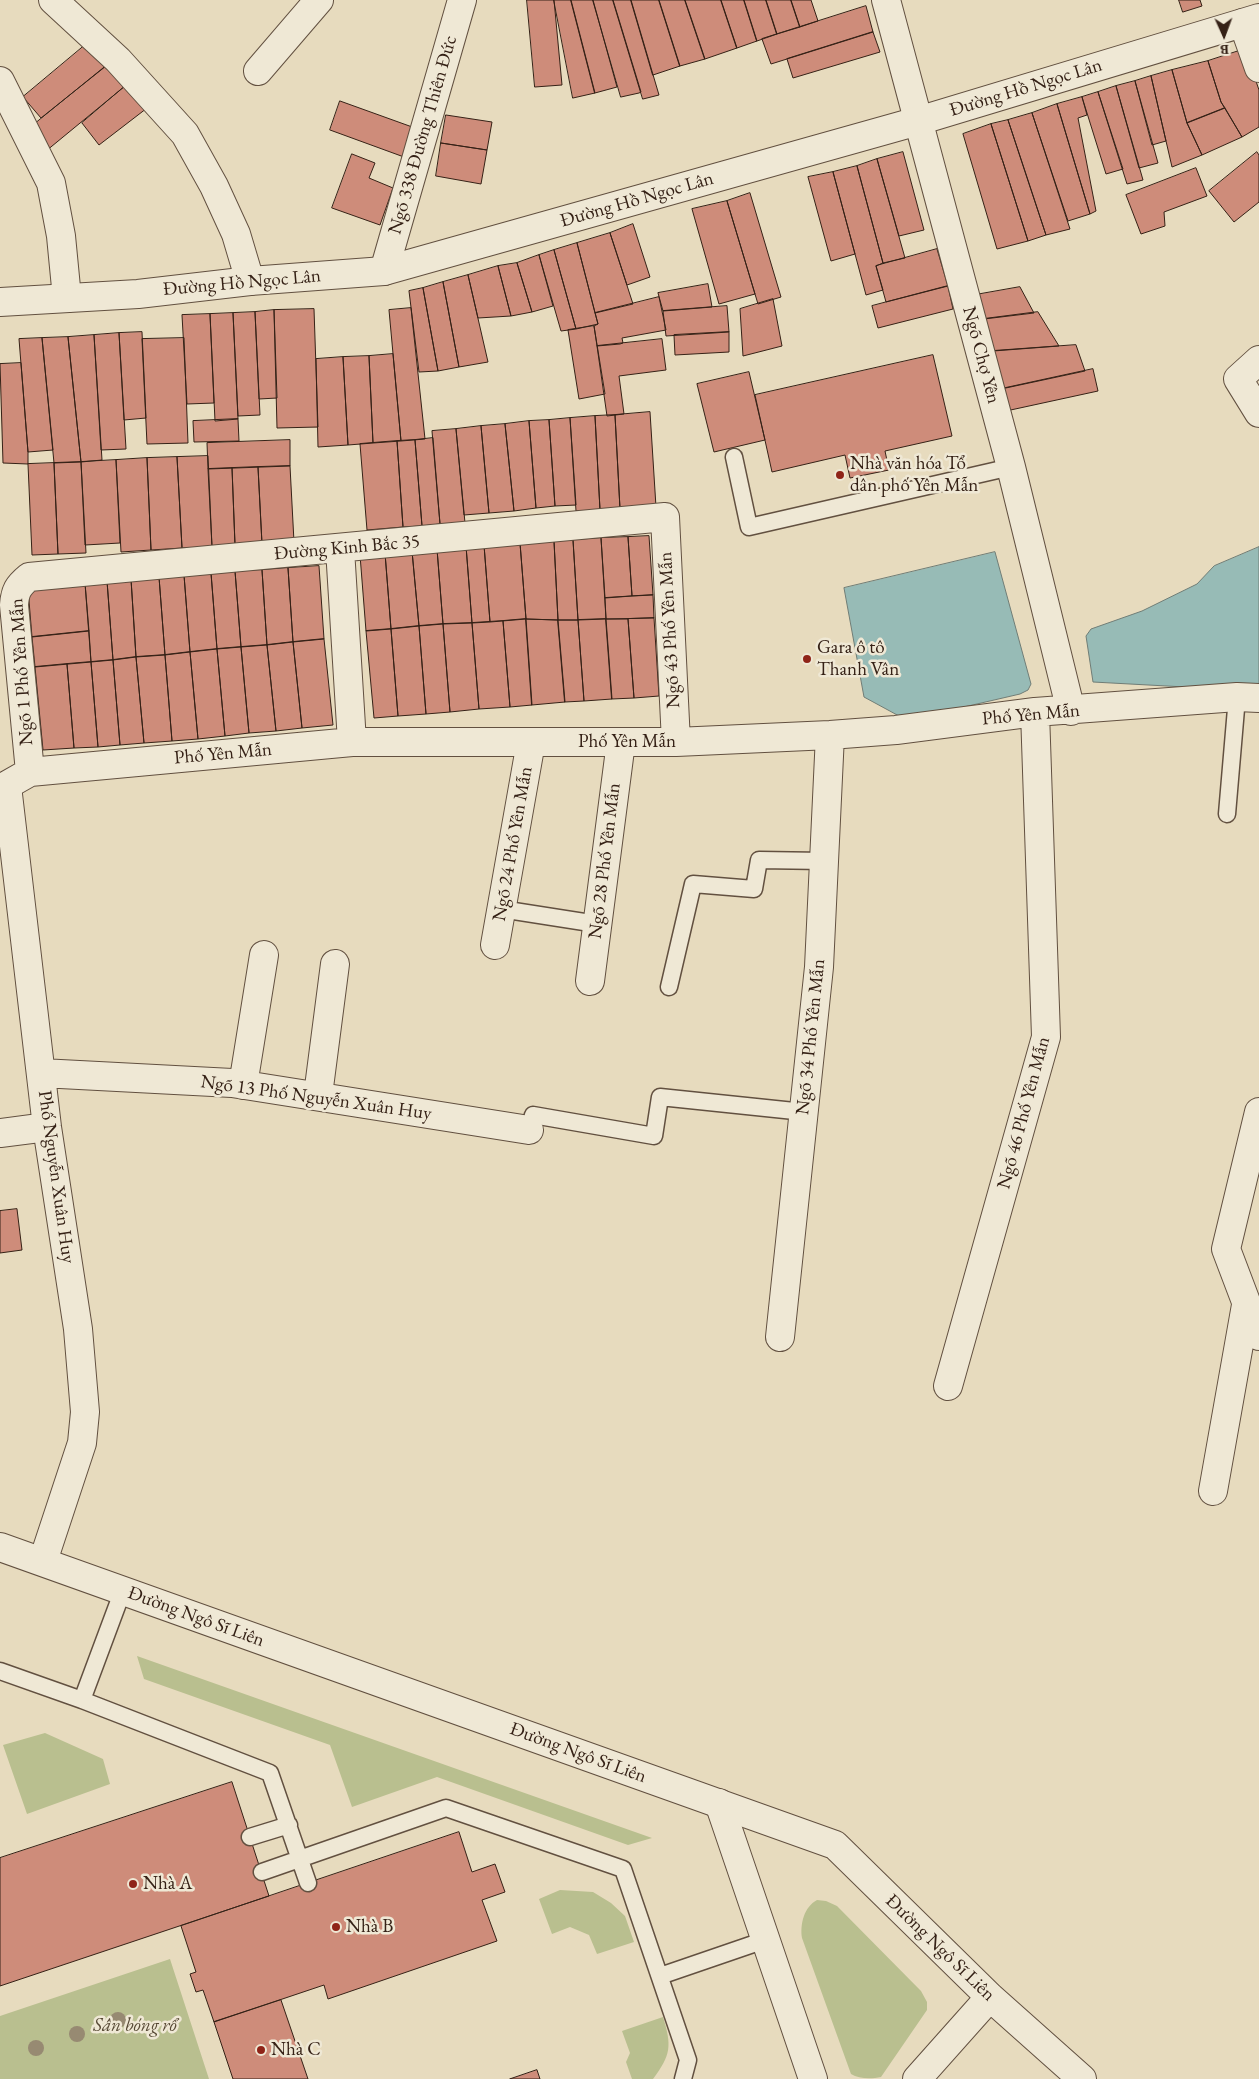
<!DOCTYPE html>
<html>
<head>
<meta charset="utf-8">
<style>
	body { margin:0 }
	#map { position:relative; width:1259px; height:2079px; overflow:hidden; background:#e7dbbe; font-family:"EB Garamond",serif }
	canvas { display:block }
	.north { position:absolute; left:1199px; top:10px; width:50px; height:50px; -webkit-text-stroke:4px #efe8d5; paint-order:stroke; rotate:178deg; font-size:14px; font-weight:700; line-height:20px; text-align:center; color:#352116 }
	.north::after { content:''; display:block; margin:auto; width:18px; height:22px; background:#352116; clip-path:polygon(50% 0,100% 100%,50% 72%,0 100%) }
</style>
</head>
<body>
<div id="map">
<canvas width="1259" height="2079"></canvas>
<div class="north">B</div>
</div>
<script>
const c = document.querySelector('canvas').getContext('2d');
c.lineJoin = 'round';
function paint(path, color) { c.fillStyle = color; c.fill(path, 'evenodd'); }
function trace(path, color, width, dash) { c.strokeStyle = color; c.lineWidth = width; c.lineCap = dash ? 'butt' : 'round'; c.setLineDash(dash || []); c.stroke(path); }
function drawText(font, color, halo, rows, align = 'center') {
  c.font = font + ' "EB Garamond",serif'; c.lineWidth = 5; c.setLineDash([]); c.textBaseline = 'middle'; c.strokeStyle = halo; c.fillStyle = color; for (const [text, x, y, turn = 0] of rows) {
    c.save(); c.translate(x, y); c.rotate((+turn || 0) * Math.PI / 180); c.textAlign = isNaN(turn) ? turn : align; if (halo) c.strokeText(text, 0, 0); c.fillText(text, 0, 0); c.restore();
  }
}
const green = new Path2D(`
	M137,1656l515,182 -24,7 -191,-68 -85,30 -22,-62 -186,-66z
	M45,1733l58,26 7,25 -83,30 -24,-69z
	M560,1890l33,2 18,11 14,13 9,26 -37,12 -8,-19 -19,-8 -18,7 -13,-35z
	M817,1900l9,1 11,5 84,85 6,11v8l-46,67c-10,2 -22,2 -30,-3l-49,-136c-2,-14 2,-31 15,-38z
	M170,1959l39,120h-209v-63z
	M663,2017c9,29 8,38 -10,62h-21l-6,-17 4,-9 -8,-22z`);
const water = new Path2D(`
	M1259,547v144l-166,-9 -7,-46 5,-7 51,-18 55,-27 17,-18z
	M995,552l36,132 -3,6 -8,4 -82,19 -39,3 -35,-19 -20,-109z`);
const building = new Path2D(`
	M527,0h27l8,85 -27,2z
	M554,0h17l24,93 -22,5z
	M571,0h22l24,87 -22,6z
	M593,0h20l28,92 -2,1 -18,4z
	M613,0h18l28,95 -16,4z
	M631,0h28l21,66 -27,9z
	M659,0h26l20,59 -25,7z
	M685,0h36l16,48 -32,11z
	M721,0h23l13,41 -20,7z
	M744,0h22l11,34 -20,7z
	M766,0h25l9,27 -23,7z
	M791,0h20l7,21 -18,6z
	M1179,0h21l2,6 -19,6z
	M866,6l7,26 -102,32 -9,-25z
	M873,32l7,20 -87,26 -6,-19z
	M90,41l21,21 -70,56 -18,-21z
	M1245,49l14,41v37l-17,10 -21,-35 -13,-41z
	M1208,61l13,41 4,6 -38,15 -15,-53z
	M111,62l19,20 -84,69 -15,-24z
	M1172,70l15,53 15,32 -30,12 -21,-91z
	M1151,76l15,65 -14,4 -17,-64z
	M1135,81l23,82 -19,5 -23,-82z
	M130,82l21,23 -52,40 -17,-22z
	M1116,86l27,94 -16,4 -29,-92z
	M1098,92l25,77 -17,5 -24,-77z
	M1082,97l5,18 -9,3 18,93 -6,3 -33,-110z
	M340,101l75,27 -11,29 -74,-27z
	M1057,104l33,110 -22,7 -36,-108z
	M1225,108l17,29 -40,18 -15,-32z
	M1032,113l38,116 -24,6 -38,-115z
	M446,115l46,7 -5,28 -46,-7z
	M1008,120l38,115 -18,6 -37,-117z
	M991,124l37,117 -31,8 -34,-115z
	M441,143l46,7 -6,34 -45,-8z
	M903,152l21,78 -25,6 -22,-77z
	M1257,152l2,3v47l-25,20 -25,-31z
	M352,154l23,9 -6,15 24,10 -13,37 -48,-17z
	M877,159l28,99 -22,5 -26,-97z
	M857,166l26,97 -7,3 7,24 -17,5 -33,-123z
	M1196,168l11,28 -43,16 1,14 -24,8 -15,-39z
	M833,172l22,82 -24,7 -23,-84z
	M750,193l31,104 -23,7 -31,-103z
	M727,201l28,93 -36,10 -27,-95z
	M633,224l17,53 -23,8 -17,-52z
	M610,233l23,71 -38,9 -18,-70z
	M577,243l21,81 -22,5 -22,-79z
	M937,249l11,37 -62,16 -10,-36z
	M554,250l22,79 -15,2 -22,-76z
	M539,255l14,51 -21,6 -15,-49z
	M517,263l15,49 -21,4 -13,-50z
	M498,266l13,50 -33,2 -10,-43z
	M468,275l20,87 -29,5 -16,-85z
	M443,282l16,85 -21,4 -15,-83z
	M708,284l4,23 -49,4 -5,-18z
	M948,286l5,23 -75,19 -6,-22z
	M1020,287l14,26 -50,6 -9,-24z
	M423,288l15,83 -19,1 -10,-81z
	M659,297l7,33 -44,8 1,5 -3,1 -23,2 -3,-20 4,-2 -3,-11z
	M773,299l9,47 -39,10 -3,-47z
	M727,306l2,26 -63,4 -3,-25z
	M411,308l14,131 -24,2 -12,-131z
	M314,309l4,118 -41,1 -3,-118z
	M274,310l3,88 -18,1 -4,-87z
	M255,312l5,103 -22,1 -5,-103z
	M1038,312l21,34 -66,5 -9,-32z
	M233,313l5,106 -23,2 -5,-107z
	M210,314l4,89 -27,1 -5,-89z
	M594,326l11,68 -26,5 -11,-69z
	M142,332l4,86 -22,2 -5,-87z
	M729,332v20l-54,3 -1,-20z
	M119,333l7,116 -25,1 -7,-115z
	M94,335l8,125 -21,2 -13,-125z
	M68,337l13,125 -27,1 -12,-125z
	M42,338l11,112 -25,2 -9,-113z
	M184,338l4,105 -41,1 -5,-105z
	M662,339l4,31 -47,6 5,38 -17,2 -10,-70z
	M1076,345l9,26 -84,18 -8,-38z
	M393,354l8,87 -28,2 -4,-87z
	M933,355l19,81 -67,15 4,19 -39,8 -5,-23 -73,17 -17,-77z
	M369,356l4,87 -25,2 -5,-88z
	M343,357l5,88 -30,2 -2,-88z
	M21,363l7,89v12l-25,-1 -3,-99z
	M1093,369l5,22 -92,20 -5,-22z
	M749,372l16,68 -51,12 -17,-68z
	M650,412l6,95 -36,2 -5,-94z
	M615,415l5,94 -20,1 -5,-94z
	M595,416l5,94 -24,1 -6,-93z
	M570,418l6,87 -21,1 -6,-86z
	M238,419l1,22 -45,1 -1,-21z
	M549,420l6,86 -19,2 -7,-87z
	M529,421l7,87 -22,3 -9,-87z
	M505,424l9,87 -25,2 -8,-87z
	M481,426l8,87 -25,2 -8,-86z
	M456,429l9,94 -25,1 -8,-93z
	M433,438l7,86 -18,2 -7,-86z
	M290,440v26l-82,3 -1,-26z
	M415,440l7,86 -19,1 -6,-86z
	M397,441l6,86 -36,3 -7,-86z
	M208,456l4,91 -30,1 -5,-91z
	M177,457l5,91 -31,2 -4,-92z
	M147,458l4,92 -30,2 -5,-92z
	M116,460l4,83 -35,2 -4,-83z
	M81,462l5,91 -28,1 -4,-91z
	M54,463l4,91 -26,1 -4,-91z
	M290,466l4,76 -32,2 -4,-77z
	M258,467l4,77 -27,1 -3,-77z
	M232,468l3,77 -23,2 -4,-78z
	M649,536l4,59 -21,1 -4,-59z
	M628,537l4,59 -27,2 -4,-60z
	M601,538l5,81 -28,1 -5,-80z
	M573,540l5,80h-20l-4,-79z
	M554,541l4,79 -32,-1 -6,-76z
	M520,543l6,76 -36,3 -6,-77z
	M484,545l6,77 -18,1 -6,-77z
	M466,546l6,77 -29,1 -6,-75z
	M437,549l6,75 -24,2 -7,-75z
	M412,551l7,75 -28,3 -6,-76z
	M385,553l6,76 -25,2 -6,-76z
	M319,566l5,73 -31,3 -5,-74z
	M288,568l5,74 -26,3 -5,-75z
	M262,570l5,75 -26,2 -6,-76z
	M235,571l6,76 -24,2 -6,-76z
	M211,573l6,76 -27,3 -6,-77z
	M184,575l6,77 -25,3 -6,-78z
	M159,577l6,78 -29,2 -5,-78z
	M131,579l5,78 -23,3 -6,-79z
	M107,581l6,79 -22,2 -6,-79z
	M85,583l4,48 -57,6 -4,-48z
	M653,595l1,23 -48,1 -1,-21z
	M654,618l5,78 -25,2 -6,-79z
	M526,619l32,1 7,82 -33,3z
	M526,619l6,86 -22,2 -7,-86z
	M606,619h22l6,79 -22,1z
	M606,619l6,80 -28,2 -6,-81z
	M558,620h20l6,81 -19,1z
	M503,621l7,86 -31,2 -7,-86z
	M472,623l7,86 -29,3 -7,-88z
	M443,624l7,88 -24,2 -7,-88z
	M419,626l7,88 -28,2 -7,-87z
	M391,629l7,87 -24,2 -8,-87z
	M89,631l2,31 -56,5 -3,-30z
	M324,639l9,86 -31,3 -9,-86z
	M293,642l9,86 -26,3 -9,-86z
	M267,645l9,86 -27,2 -8,-86z
	M241,647l8,86 -24,3 -8,-87z
	M217,649l8,87 -27,3 -8,-87z
	M190,652l8,87 -26,2 -7,-86z
	M165,655l7,86 -28,2 -8,-86z
	M136,657l8,86 -24,2 -7,-85z
	M113,660l7,85 -22,2 -7,-85z
	M91,662l7,85 -24,1 -7,-84z
	M67,664l7,84 -31,2 -8,-83z
	M17,1209l5,41 -22,3v-42z
	M232,1782l37,114 -269,90v-128z
	M459,1832l13,40 23,-8 10,28 -23,8 15,41 -169,58 -4,-14 -110,37 -11,-32 -7,2 -6,-18 6,-2 -15,-46z
	M281,2000l27,79h-75l-19,-57z
	M537,2070l3,9h-30z`);
const service = new Path2D(`
	M734,457l15,70 262,-60
	M1227,814l10,-117
	M501,909l96,15
	M669,987l24,-103 61,5 5,-29 66,1
	M529,1130l4,-15 121,21 6,-39 144,15
	M0,1671l82,29 41,-110
	M82,1700l188,73 38,110
	M250,1837l39,-12
	M262,1872l184,-64 177,61 65,191 -5,19
	M660,1976l105,-36`);
const minor = new Path2D(`
	M53,0l65,60 67,74 29,52 22,48 14,47
	M886,0l125,467 60,244
	M1243,23l16,45
	M258,71l61,-71
	M0,81l51,102 10,53 6,62
	M384,271l78,-271
	M1259,360l-21,19 21,34
	M340,549l12,193
	M30,772l-16,-167c1,-14 4,-19 15,-28l636,-60 11,225
	M7,786l40,341 31,202 7,83 -3,31 -39,118
	M0,789l30,-17 322,-30h324l154,-7 66,-5 139,-18 202,-15 22,1
	M495,945l36,-203
	M590,981l31,-239
	M41,1073l191,10 297,47
	M243,1085l21,-130
	M318,1095l17,-131
	M1259,1112l-33,137 33,87
	M0,1133l47,-6
	M780,1337l39,-370 11,-232
	M948,1386l98,-349 -11,-325
	M1213,1491l33,-186
	M719,1803l94,276`);
const tertiary = new Path2D(`
	M0,302l138,-8 112,-13 134,-10 534,-150 341,-103
	M0,1547l835,298 155,152 92,82
	M917,2079l73,-82`);
const trees = [
	[118,2020],
	[77,2034],
	[36,2048]
];
const markers = [
	[840,475,5,"#8f2418"],
	[807,659,5,"#8f2418"],
	[133,1884,5,"#8f2418"],
	[336,1927,5,"#8f2418"],
	[261,2050,5,"#8f2418"]
];
const streetNames = [
	["Đường Hồ Ngọc Lân",1026,88,-17],
	["Ngõ 338 Đường Thiên Đức",423,135,-74],
	["Đường Hồ Ngọc Lân",637,200,-16],
	["Đường Hồ Ngọc Lân",242,283,-5],
	["Ngõ Chợ Yên",981,355,75],
	["Đường Kinh Bắc 35",347,548,-5],
	["Ngõ 43 Phố Yên Mẫn",670,630,-93],
	["Ngõ 1 Phố Yên Mẫn",22,672,-94],
	["Phố Yên Mẫn",1031,715,-5],
	["Phố Yên Mẫn",627,742],
	["Phố Yên Mẫn",223,754,-5],
	["Ngõ 24 Phố Yên Mẫn",513,844,-80],
	["Ngõ 28 Phố Yên Mẫn",605,861,-83],
	["Ngõ 34 Phố Yên Mẫn",811,1037,-84],
	["Ngõ 13 Phố Nguyễn Xuân Huy",316,1098,8],
	["Ngõ 46 Phố Yên Mẫn",1024,1113,-75],
	["Phố Nguyễn Xuân Huy",56,1177,82],
	["Đường Ngô Sĩ Liên",196,1617,20],
	["Đường Ngô Sĩ Liên",578,1753,20],
	["Đường Ngô Sĩ Liên",940,1948,44]
];
const poiNames = [
	["Nhà văn hóa Tổ",850,464],
	["dân phố Yên Mẫn",850,486],
	["Gara ô tô",817,648],
	["Thanh Vân",817,670],
	["Nhà A",143,1884],
	["Nhà B",346,1927],
	["Nhà C",271,2050]
];
const parkNames = [
	["Sân bóng rổ",135,2026]
];
paint(green, '#b9bf8f');
paint(water, '#97bbb6');
trace(water, '#707d76', 1);
paint(building, '#ce8c7a');
trace(building, '#352116', 1);
trace(service, '#625040', 19);
trace(minor, '#625040', 30);
trace(tertiary, '#625040', 30);
trace(service, '#efe8d5', 16);
trace(minor, '#efe8d5', 28);
trace(tertiary, '#efe8d5', 28);
c.fillStyle = '#978a72';
for (const [x, y] of trees) { c.beginPath(); c.arc(x, y, 8, 0, 2 * Math.PI); c.fill(); }
for (const [x, y, r, color] of markers) { const dot = new Path2D(); dot.arc(x, y, r, 0, 2 * Math.PI); c.fillStyle = color; c.fill(dot); trace(dot, '#efe8d5', 2); }
drawText('19px', '#352116', '#efe8d5', streetNames);
drawText('19px', '#352116', '#efe8d5', poiNames, 'left');
drawText('italic 19px', '#564834', '#efe8d5', parkNames);
</script>
</body>
</html>
